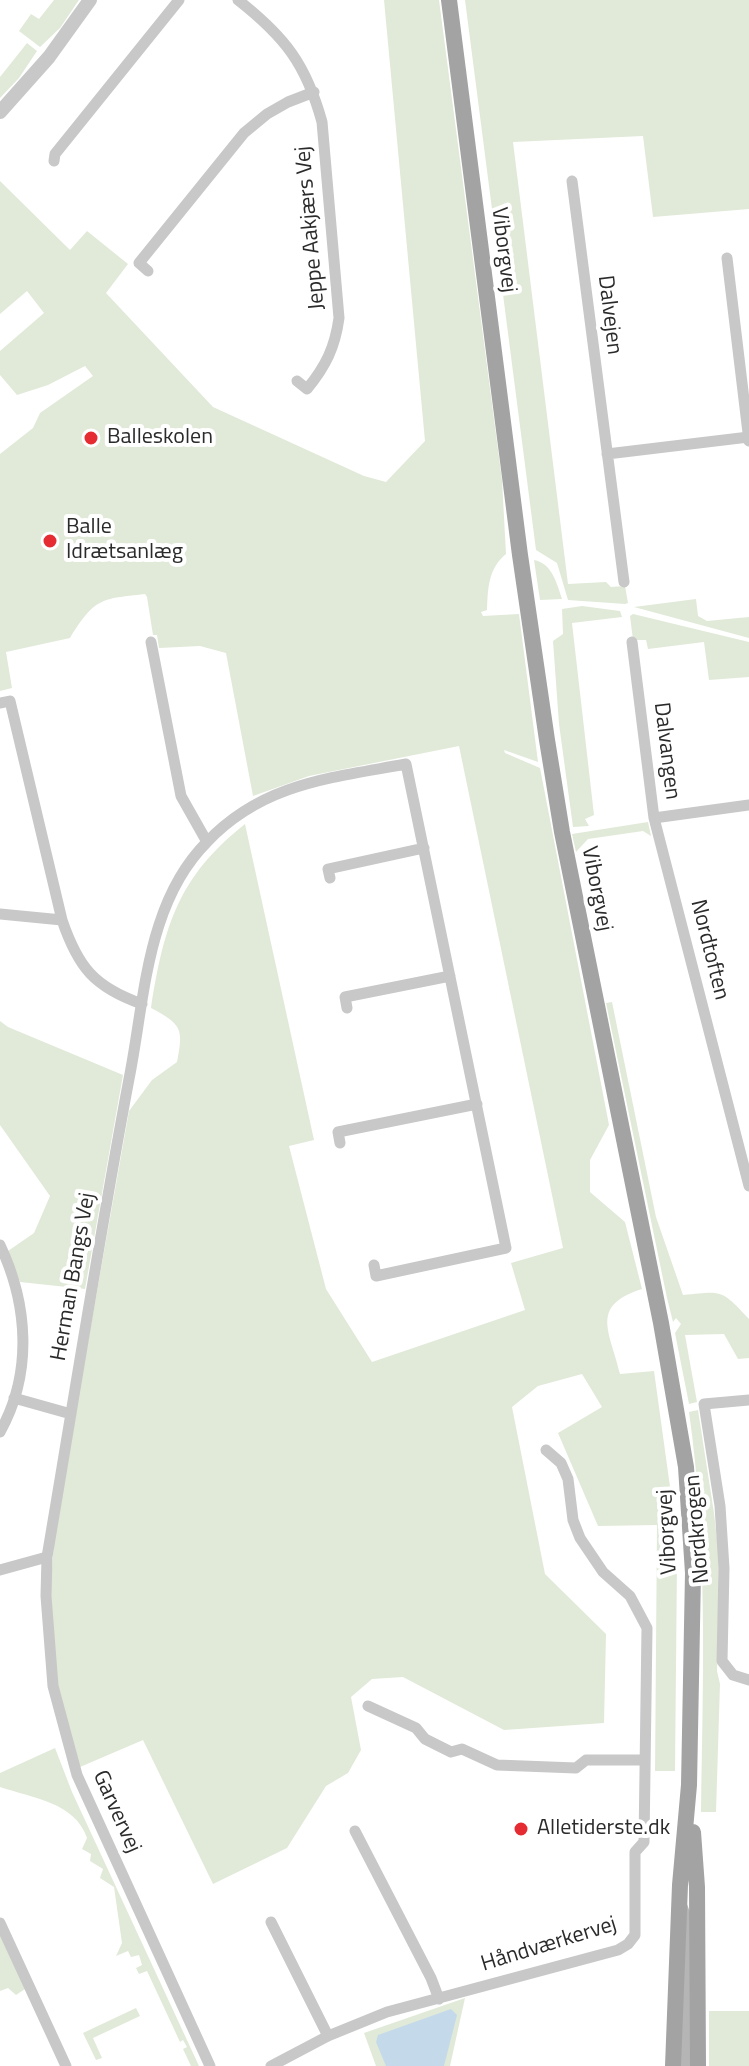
<!DOCTYPE html>
<html>
<head>
<meta charset="utf-8">
<style>
	body { margin:0 }
	canvas { display:block; background:#fff }
</style>
</head>
<body>
<canvas width="749" height="2066"></canvas>
<script>
const c = document.querySelector('canvas').getContext('2d');
c.lineJoin = 'round';
function paint(path, color) { c.fillStyle = color; c.fill(path, 'evenodd'); }
function trace(path, color, width, dash) { c.strokeStyle = color; c.lineWidth = width; c.lineCap = dash ? 'butt' : 'round'; c.setLineDash(dash || []); c.stroke(path); }
function drawText(font, color, halo, rows, align = 'center') {
  c.font = font + ' "Titillium Web",sans-serif'; c.lineWidth = 8; c.setLineDash([]); c.textBaseline = 'middle'; c.strokeStyle = halo; c.fillStyle = color; for (const [text, x, y, turn = 0] of rows) {
    c.save(); c.translate(x, y); c.rotate((+turn || 0) * Math.PI / 180); c.textAlign = isNaN(turn) ? turn : align; if (halo) c.strokeText(text, 0, 0); c.fillText(text, 0, 0); c.restore();
  }
}
const green = new Path2D(`
	M54,0h25l-19,28 -20,19 -21,-16 12,-17 8,5z
	M384,0h55l63,480 4,74c-18,15 -18,34 -19,56l-6,2 2,4 36,-2 19,148 -34,-12 1,3 35,15 69,357 -19,35v32l35,30 17,67c-53,17 -32,42 -22,85l34,-3 17,123 6,68 -2,209h-20l2,-246 -59,1 -40,-93 44,-26 -20,-33 -44,12 -26,21 33,167 61,60 -2,89 -100,7 -101,-53 -31,2 -21,18 10,53 -13,23 -22,13 -39,62 -74,36 -70,-144 -63,27c-8,-28 -17,-56 -23,-84 -11,-52 -6,-109 -1,-161l73,-411 23,-31 25,-18c7,-34 4,-38 -26,-54 13,-82 27,-131 94,-184l69,316 -25,6 37,143 46,73 153,-52 -14,-47 52,-15 -104,-502 -150,30 -56,20 -27,-143 -26,-7 -41,2 -2,-13h-4l-6,-38 -2,-3c-45,5 -50,4 -75,44l-64,14 6,36 -12,3v-237l33,-26 7,-15 53,-37 -8,-10 -37,19 -31,10 -17,-20v-24l44,-38 -17,-22 -27,23v-133l70,69 17,-19 41,33 -22,29 107,114 151,69 22,6 39,-41z
	M465,0h284v209l-96,8 -10,-81 -130,6 55,442 38,-2 5,5 14,-1 3,17 -3,1 -57,-4 -11,-37 -21,-13z
	M27,43l10,8 -18,27 -19,20v-21z
	M534,560c18,3 23,24 28,39l-22,1z
	M696,599l2,17 9,5 42,-4v21l-115,-31z
	M582,606l38,5 2,6 -50,6 22,192 -9,4 4,7 -16,1 -14,-103 -6,-83 10,-7 -1,-25z
	M633,614l116,28v35l-40,3 -5,-38 -56,7 -2,-9h-13l-3,-24z
	M648,822l3,14 -8,-5 -55,8 -12,13 -4,-18z
	M612,1002l44,215 27,78c40,-4 38,-6 66,24v39l-11,1 -14,-25 -39,1 12,67 -8,2 -14,-71 6,-9 -5,-6 -3,4 -6,-24 -61,-295z
	M0,1021l8,6 115,48 -38,214 -65,-7 -12,-31 26,-18 16,-37 -50,-71z
	M698,1410l16,103 5,44 -2,114 3,13 -4,128h-15c2,-134 7,-267 -12,-400z
	M55,1748l17,44 127,274h-8l-8,-17 4,-2 -4,-7 -3,2 -33,-71 -8,3 -3,-6 6,-3 -3,-10 -8,2 -3,-6 -12,5 6,-13 -8,-56 -14,-9 3,-9 -13,-8 1,-7 -9,-5 5,-11c-12,-36 -55,-40 -87,-51v-14z
	M0,1935l25,54 -9,6 -8,-7 -8,3z
	M465,1998l-15,68h-74l-12,-33z
	M136,2008l4,8 -47,22 9,20 -6,2 -13,-27z
	M709,2011h40v55h-40z`);
const water = new Path2D(`
	M451,2009l6,6 -13,51h-58l-10,-24 2,-7z`);
const minor = new Path2D(`
	M238,0c47,37 68,64 84,122l17,196c-4,29 -13,48 -32,71l-10,-8
	M54,161l1,-7 124,-154
	M572,181l52,401
	M727,258l22,183
	M148,271l-9,-8 105,-130 23,-19 21,-12 26,-10
	M607,454l142,-17
	M151,642l30,154 26,46
	M632,642l22,176 95,368
	M1,703l9,-2 52,219c16,47 32,67 80,84
	M654,818l95,-13
	M330,878l-2,-9 96,-21
	M0,914l62,6
	M347,1008l-2,-11 105,-21
	M340,1143l-2,-11 139,-28
	M0,1245c28,59 33,128 0,187
	M14,1398l57,16
	M749,1400l-45,4 16,102 4,62 -2,93 11,14 16,5
	M0,1570l47,-13
	M368,1706l48,22 9,11 26,13 11,-3 35,16 79,3 10,-8h59
	M355,1831l76,147 8,21
	M271,1922l57,114
	M0,1923l66,143
	M210,2066l-133,-291 -24,-89 -7,-90 1,-39c27,-159 52,-319 82,-478 10,-50 14,-105 30,-154 10,-31 25,-60 48,-83 56,-59 124,-64 199,-78l100,484 -130,28 -2,-11
	M271,2066l57,-30 59,-24 231,-62 10,-6 7,-9v-83l9,-10 3,-214 -17,-32 -27,-24 -23,-34 -7,-18 -5,-41 -7,-16 -15,-13`);
const tertiary = new Path2D(`
	M0,112l49,-55 41,-57`);
const secondary = new Path2D(`
	M680,1908l7,21 -1,137`);
const primary = new Path2D(`
	M449,0l71,555 27,185 15,92 99,491 25,144 7,106 -4,212 -9,100 -7,181
	M693,1832l4,55 1,179`);
const markers = [
	[91,438,8,"#e42c32"],
	[50,541,8,"#e42c32"],
	[521,1829,8,"#e42c32"]
];
const streetNames = [
	["Jeppe Aakjærs Vej",311,228,-95],
	["Viborgvej",503,250,83],
	["Dalvejen",609,315,83],
	["Dalvangen",666,751,83],
	["Viborgvej",596,889,79],
	["Nordtoften",709,950,76],
	["Herman Bangs Vej",74,1277,-80],
	["Nordkrogen",698,1529,-95],
	["Viborgvej",668,1532,-93],
	["Garvervej",116,1812,66],
	["Håndværkervej",549,1945,-17]
];
const poiNames = [
	["Balleskolen",107,438],
	["Balle",66,528],
	["Idrætsanlæg",66,553],
	["Alletiderste.dk",537,1829]
];
paint(green, '#e1ead8');
paint(water, '#c4daea');
trace(minor, '#c8c8c8', 11);
trace(tertiary, '#c8c8c8', 14);
trace(secondary, '#b5b5b5', 16);
trace(primary, '#a3a3a3', 16);
for (const [x, y, r, color] of markers) { const dot = new Path2D(); dot.arc(x, y, r, 0, 2 * Math.PI); c.fillStyle = color; c.fill(dot); trace(dot, '#fff', 3); }
drawText('22px', '#2b2b2b', '#fff', streetNames);
drawText('22px', '#2b2b2b', '#fff', poiNames, 'left');
</script>
</body>
</html>
